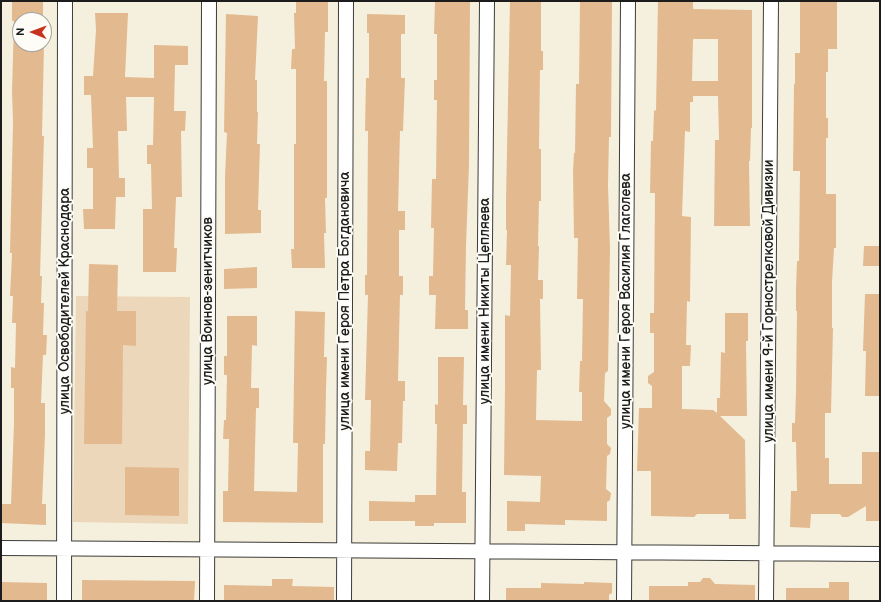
<!DOCTYPE html>
<html>
<head>
<meta charset="utf-8">
<style>
	body { margin:0 }
	#map { position:relative; width:881px; height:602px; overflow:hidden; background:#f5f0dd; font-family:"Balsamiq Sans",sans-serif }
	canvas { display:block }
	.frame { position:absolute; inset:0; border:2px solid #1c1c1c; pointer-events:none }
	.north { position:absolute; left:12px; top:12px; width:40px; height:40px; box-sizing:border-box; background:#fdfcf7; border:1px solid #a3a29f; border-radius:50%; rotate:271deg; font-size:11px; font-weight:700; line-height:16px; text-align:center; color:#1c1c1c }
	.north::after { content:''; display:block; margin:auto; width:14px; height:18px; background:#c8321e; clip-path:polygon(50% 0,100% 100%,50% 72%,0 100%) }
</style>
</head>
<body>
<div id="map">
<canvas width="881" height="602"></canvas>
<div class="frame"></div>
<div class="north">N</div>
</div>
<script>
const c = document.querySelector('canvas').getContext('2d');
c.lineJoin = 'round';
function paint(path, color) { c.fillStyle = color; c.fill(path, 'evenodd'); }
function trace(path, color, width, dash) { c.strokeStyle = color; c.lineWidth = width; c.lineCap = dash ? 'butt' : 'round'; c.setLineDash(dash || []); c.stroke(path); }
function drawText(font, color, halo, rows, align = 'center') {
  c.font = font + ' "Balsamiq Sans",sans-serif'; c.lineWidth = 4; c.setLineDash([]); c.textBaseline = 'middle'; c.strokeStyle = halo; c.fillStyle = color; for (const [text, x, y, turn = 0] of rows) {
    c.save(); c.translate(x, y); c.rotate((+turn || 0) * Math.PI / 180); c.textAlign = isNaN(turn) ? turn : align; if (halo) c.strokeText(text, 0, 0); c.fillText(text, 0, 0); c.restore();
  }
}
const built = new Path2D(`
	M76,296l114,1 -2,227 -115,-2z`);
const building = new Path2D(`
	M12,1h31v19h-23v24h24l-2,92h2l-4,140h2l-1,27h3l-1,32h4l-1,20h-3l-2,48h4v32l-3,69h4v21l-45,-2v-19h10l3,-81v-35h-3v-21l4,1 1,-45h-4l1,-27h-3l2,-43h-2l3,-131 -1,-31 2,-70h-2z
	M296,1h32v31h-3l-1,49h3v117h-2l1,35h-2l1,35h-33l-1,-19h3v-105h2v-75h-5l1,-20h3l-1,-36h2z
	M435,1h35l-1,163 -3,82 -1,64h3v19h-33l1,-34h-7v-19h4l1,-48h-3l1,-49h4l1,-79h-3v-20h3v-46h-3z
	M510,1h31v50h2v19h-3l-1,79h2v52h-2l-1,45h1l-1,34h5v19h-3l1,71h-4l-1,50 46,1v-29h-3l1,-31h2l1,-62h-6l1,-61h-4l-1,-66 1,-19h1l1,-69h3l1,-83h32l-1,136h-2l-1,48 2,63 -2,123 -3,2 -1,28 7,8v6l-4,3v26l4,4 -1,6 -3,2 -1,33 5,4 -1,7 -3,2v19l-42,-1v5l-40,-1v7h-18v-30l33,1 1,-26 -37,-1 1,-90v-70l5,1 1,-51h-5l1,-35h-1v-30z
	M658,1h35v8l59,1v118h-1l-1,33h-1l1,65h-36l1,-86h4l-1,-44h-25v6h-3v30l-5,-1 -3,85 9,1 -1,85 -3,-1 -1,44h5l-1,21h-8v43l31,1 4,3v-15h3l1,-46 4,1v-40h23v28h-2l1,75h-27l25,24 1,79h-17v-5h-32l-3,3 -43,-1v-45h-14l2,-63h13v-22l-4,-3v-7l6,-4v-39h-4v-20h4l1,-120h-5l1,-52h2l1,-31 2,1zM693,39h25v42h-26z
	M800,1h37v48h-9v23h-2v46h2v20h-2v56h10v54h-2l-2,34v46h1l-2,85h-6v45h4v26h33v-32h18v69h-14v-15l-18,11h-6l-2,-3h-29l-1,14 -20,-1 1,-36h6l-1,-49h-4v-19h3l1,-31 1,-81h-1v-21l1,-29h2l1,-90h-7l1,-87h1v-31h5z
	M95,13h33l-3,64 29,1v-33l34,1v19h-13l-1,46h12l-1,20h-4l1,66h-6l-2,51h3l-1,24h-33v-63h9l-1,-45h-4v-19h6l1,-48h-28l1,34h-9l1,47h6v19h-9l-1,32h-31l-1,-20h10v-41h-6v-20h6l-2,-53h-7v-19h9l3,-46z
	M226,14l32,2 -3,64h2v32h1l-1,32h3l-2,66h3v23l-36,1v-57l2,-44 -3,-1z
	M367,14l38,1v19h-4v44h4l-2,53h-3l-2,80h7v19h-6v46h4v19h-3l-2,86h7v20h-2l-1,42h-4l-1,28 -32,-1v-19h5l1,-51h-6l3,-105h-3v-20h2l1,-144h-3l1,-53h3v-45h-2z
	M864,246h16v20h-17z
	M89,264l29,1 -1,46h19v35l-13,-1 -1,99h-38l2,-133h2z
	M257,267v21l-33,1v-20z
	M865,294h15v102h-15l1,-45h-3z
	M295,311l30,1 -1,45h3l-1,33 -1,54h-2v79l-100,-1v-31h5l1,-52h-6l1,-19h2l1,-45h-3v-19h3v-40h30v30l-5,-1 -1,43h8v20h-3l-2,83 43,1 1,-49h-5z
	M438,357h26l-1,48h4v19h-4l-1,68h4v31h-32v3h-19v-5h-46v-20l46,1v-7h21l1,-71h-2v-20l3,1z
	M125,467l54,1v48l-54,-1z
	M703,578h7l5,6 40,1v16h-106v-15h39v-4h12z
	M272,579h21l-1,7 42,1v14h-110v-16l48,1z
	M82,580l113,1 -1,20h-112z
	M1,582l46,1v18h-46z
	M584,582l28,1v10l-3,2v6h-103v-13h35v-5l43,1z
	M829,582h20v19h-63v-13h43z`);
const street = new Path2D(`
	M1,548l879,6
	M64,601l1,-600
	M207,601l2,-600
	M344,601l2,-600
	M482,601l5,-600
	M624,601l4,-600
	M766,601l5,-600`);
const streetNames = [
	["улица Освободителей Краснодара",65,301,-90],
	["улица Воинов-зенитчиков",208,301,-90],
	["улица имени Героя Петра Богдановича",345,301,-90],
	["улица имени Никиты Цепляева",485,301,-90],
	["улица имени Героя Василия Глаголева",626,301,-90],
	["улица имени 9-й Горнострелковой Дивизии",769,301,-90]
];
paint(built, '#ecd7ba');
paint(building, '#e3b990');
trace(street, '#3d3c39', 16);
trace(street, '#fff', 14);
drawText('14px', '#1c1c1c', '#fdfcf7', streetNames);
</script>
</body>
</html>
